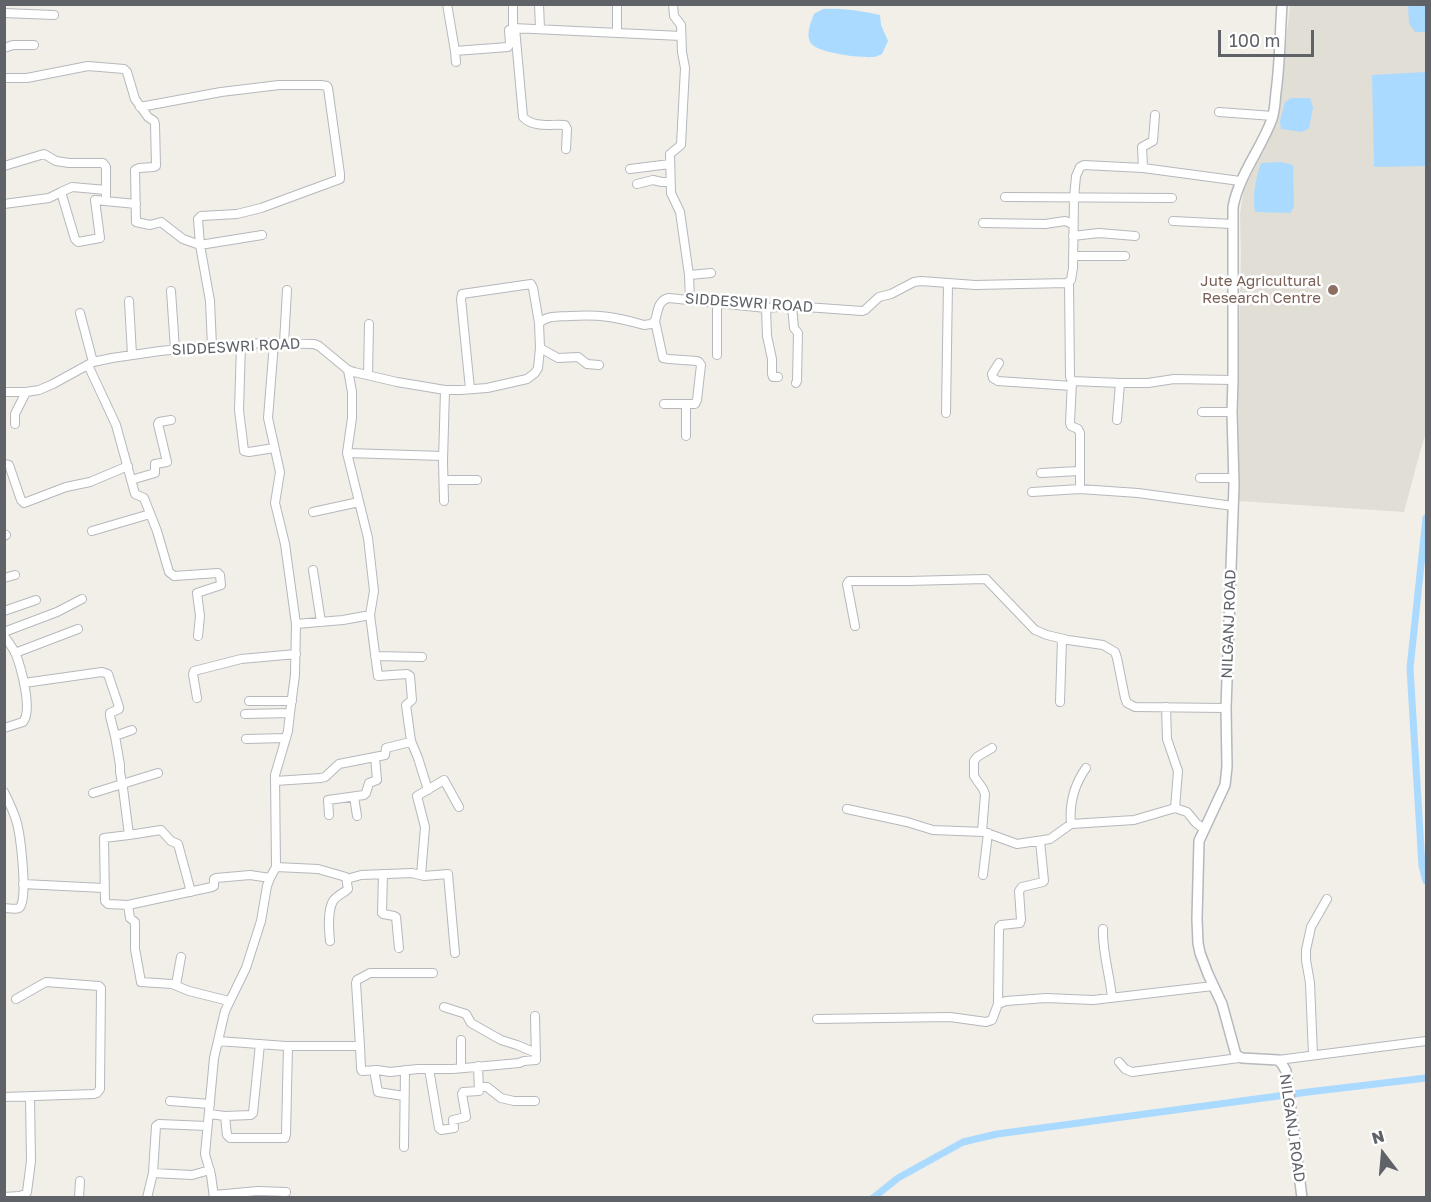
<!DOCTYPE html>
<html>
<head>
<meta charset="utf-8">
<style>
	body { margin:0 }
	#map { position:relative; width:1431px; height:1202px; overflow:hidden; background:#f1efe8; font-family:"Golos Text",sans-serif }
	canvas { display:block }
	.frame { position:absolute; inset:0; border:6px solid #5f6368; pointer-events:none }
	.north { position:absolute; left:1353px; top:1124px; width:60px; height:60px; -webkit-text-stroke:4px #fff; paint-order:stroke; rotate:344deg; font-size:16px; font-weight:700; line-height:24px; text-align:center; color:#5f6368 }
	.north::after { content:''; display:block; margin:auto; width:21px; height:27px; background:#5f6368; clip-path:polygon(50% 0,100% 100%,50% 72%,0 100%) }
	.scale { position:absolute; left:1218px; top:30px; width:96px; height:27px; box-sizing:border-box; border:3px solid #5f6368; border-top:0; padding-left:8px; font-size:18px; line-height:21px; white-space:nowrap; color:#5f6368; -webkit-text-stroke:4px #fff; paint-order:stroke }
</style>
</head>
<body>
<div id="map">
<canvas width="1431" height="1202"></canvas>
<div class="frame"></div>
<div class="north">N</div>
<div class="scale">100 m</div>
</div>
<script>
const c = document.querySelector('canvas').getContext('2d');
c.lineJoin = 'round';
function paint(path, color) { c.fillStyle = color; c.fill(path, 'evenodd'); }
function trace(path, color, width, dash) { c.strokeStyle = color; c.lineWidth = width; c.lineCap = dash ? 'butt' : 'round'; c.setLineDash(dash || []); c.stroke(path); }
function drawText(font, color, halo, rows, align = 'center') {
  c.font = font + ' "Golos Text",sans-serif'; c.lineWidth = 5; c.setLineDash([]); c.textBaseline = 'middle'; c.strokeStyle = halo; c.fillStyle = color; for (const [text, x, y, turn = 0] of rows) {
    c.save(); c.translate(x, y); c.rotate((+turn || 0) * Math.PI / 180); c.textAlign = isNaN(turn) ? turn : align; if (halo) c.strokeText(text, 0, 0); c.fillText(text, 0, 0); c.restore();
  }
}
const education = new Path2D(`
	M1290,5h136v428l-6,19 -16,60 -165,-11 -1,-127 3,-120 -1,-40 4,-25 34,-70z`);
const water = new Path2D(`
	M1408,5h18v27h-11l-6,-9z
	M823,9c19,-1 39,2 57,6l1,10 7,16 -6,13c-3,1 -7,3 -9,3 -12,1 -58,-4 -63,-15 -4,-9 1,-20 4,-28z
	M1426,72v94l-52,1 -2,-92z
	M1291,98h19l3,9 -4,21 -7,4 -21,-3 -1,-8 5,-19z
	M1281,162l12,3 1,42 -4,6 -35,-1c-3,-16 1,-34 6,-49z`);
const canal = new Path2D(`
	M1426,518l-16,150 12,198 4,15
	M873,1198l25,-20 65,-36 34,-8 311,-42 118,-14`);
const minor = new Path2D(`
	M447,4l8,47
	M539,4l1,25
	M617,4v29
	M673,4l1,12 7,9 1,27 3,16 -4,77 -11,9 1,39 9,19 9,63 1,26
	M4,13l50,2
	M513,28v-24
	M515,28l8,89c10,11 28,7 42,8l2,4 -1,20
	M4,48l9,-3h21
	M456,62l-1,-11 53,-4 2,-4 -1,-13 4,-2 168,8
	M4,78h23l61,-12 36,3 3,3 8,27 13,18 6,4 1,3 1,42 -2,1 -15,1 -4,2 1,52 14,3 11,-3 22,17 17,6 62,-10
	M140,107l81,-15 58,-7h42l6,1 1,2 12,86v5l-79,29 -24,6 -36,2 -3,3 2,26 10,56 2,45
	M1219,112l54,4
	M4,166l40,-12 12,7 13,2h34l3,4v34
	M1143,168l-1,-21 11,-6 2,-26
	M630,169l40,-5
	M637,184l16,-4 9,2h8
	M61,192l11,-5 34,3
	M1005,197l167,1
	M4,204l45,-6 12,-6 14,47 3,3 22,-4 -5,-38 41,4
	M1173,221l59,3
	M983,223l62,1 20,-3 8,3
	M1073,236l26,-3 36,3
	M1073,256h52
	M689,275l22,-2
	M1069,282l1,95 2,4 48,2h28l26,-4 59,1
	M171,291l4,58
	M129,301l3,54
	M792,306l2,22 4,5 -1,48 -1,2
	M766,308l1,28 5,23v15l1,3h5
	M80,313l13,49
	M655,321l8,37 6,1 28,2 2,1 2,3 -4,35 -2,4h-31
	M274,343l-6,75 12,54 -5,31 10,41 11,80
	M284,343l3,-53
	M241,344l-2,66 5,41 5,1 25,-4
	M540,348l18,10 20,-1 9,7 12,1
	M717,355v-51
	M999,363l-7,11 1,4 5,3 74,5
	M88,365l28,60 19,69 9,4 13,33 12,41 5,4 44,-3 2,2 1,10 -24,8 3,23 -2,20
	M368,375l1,-51
	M1072,381l-2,42 1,3 7,3 2,4v56l58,4 95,13
	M470,389l-9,-90 1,-5 69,-10 2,4 6,35
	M4,392h22l13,-2 14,-6 40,-22 19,-4 48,-7 52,-5 52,-3 50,1 5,2 29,24 6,2 43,10 48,8h15l27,-2 40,-9 8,-6 3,-5 2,-20 -1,-25c9,-8 19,-6 31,-7 29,-2 46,1 74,9l7,-1 4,-3c3,-10 3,-21 14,-23l97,10 26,-2 70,5 3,-1 14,-13 12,-3 23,-12 7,-1 54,4 92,-2 4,-3 2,-12 1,-70 2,-22 4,-9 4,-2 59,3 97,13
	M1202,412h30
	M946,413l2,-130
	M1117,420l3,-37
	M15,424v-10l11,-22
	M686,436v-31
	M347,453l96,3
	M4,464l5,1 12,35 3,3 42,-16 24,-5 38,-16
	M1041,473l38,-2
	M1200,478h33
	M131,480l24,-7v-9l12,-2 -9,-38 1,-2 12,-2
	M444,480h33
	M1032,492l48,-3
	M444,501l-1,-40 2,-71
	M313,512l46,-10
	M92,531l58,-17
	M4,536l2,-1
	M313,570l8,52
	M4,578l11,-3
	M4,611l32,-11
	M855,626l-8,-42 2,-3h59l78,-2 49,51 12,5 21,5 35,5 12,7 2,6 8,40 2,5 8,4 91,1
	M4,632l53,-20 25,-13
	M4,636c4,5 8,11 11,16 6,15 18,58 8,70l-19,6
	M15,653l63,-24
	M375,656l47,1
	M24,683l78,-11 6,2 11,33v2l-9,4v3l5,20 5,29v7l3,16 6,47 -25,3 1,63 3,3 20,1 2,13 5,4v27l6,33 31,2 17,7 40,10
	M197,698l-4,-24 1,-3 47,-12 55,-5
	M249,701h43
	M1060,702l2,-63
	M1166,707l1,32 11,32 -3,37
	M245,714l45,-1
	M115,736l17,-6
	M246,739l40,-1
	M411,741l7,17 10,32
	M275,781l46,-3 4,-1 14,-13 46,-9 1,-7 24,-6 1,-1 -5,-36 6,-5 -2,-24 -3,-2 -29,2 -8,-61
	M4,792c5,10 10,20 13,31 3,12 12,79 2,85 -4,2 -11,0 -15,0
	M93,793l65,-20
	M354,797l3,19
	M847,809l60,13 26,8 51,2 33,12 33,-5 21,-15 63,-4 41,-12 12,4 9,11 8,6
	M329,815l-1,-15 36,-5 2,-2 3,-10 8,-3 -2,-23
	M1071,824c-2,-22 3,-39 15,-56
	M982,832l3,-38 -2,-5 -9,-13v-15l3,-4 15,-9
	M129,835l32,-5 10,11 7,3 13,48
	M276,867l42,2 28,8 2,12c-4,4 -12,7 -15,12 -6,11 -4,29 -3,40
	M383,874l-1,39 1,1 11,2 2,1 3,31
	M421,875l4,-48 -8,-31 27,-16 15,27
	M983,875l5,-42
	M347,879l14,-4 51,-2 12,3 24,-2 7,79
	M23,884l81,4
	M128,905l84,-18 2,-1v-7l2,-1 34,-3 20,3
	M1103,929c-1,23 7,46 9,69
	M176,985l5,-28
	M998,1004l1,-77 2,-2 19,-2 1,-3 -2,-29 3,-4 21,-5 1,-1 -4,-40
	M444,1007l22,7 5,9 30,17 16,5 19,8
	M817,1019l133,-2 36,5 6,-2 6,-16 8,-3 40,-3 47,2 120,-14
	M461,1040v28
	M218,1041l68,5h74l1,23 1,2 15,-1 13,2 28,-3h35l66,-6 5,-2 12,-1 -1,-44
	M360,1046l-4,-63 1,-3 13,-7h63
	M1313,1055l-3,-72 -4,-23v-10l5,-23 16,-28
	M1278,1060l148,-19
	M1119,1062l6,7 7,3 107,-14
	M429,1069l10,59 2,2 13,-2 -1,-8 13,-3 -4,-23 1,-2 16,-1 -1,-25
	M374,1070l4,22 26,4
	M479,1087h8l14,11 13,3h21
	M4,1097l90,-3 3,-1 3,-4 1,-101 -2,-2 -53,-4 -30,17
	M170,1101l40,3
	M209,1114l16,2 2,19 3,3h55l1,-4 2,-88
	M225,1116l26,-1 2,-2 7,-69
	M404,1147l1,-77
	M153,1173l3,-47 3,-2 48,2
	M214,1195l44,-4 28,1
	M4,1197l15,-1 7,-2 1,-2 4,-31 -1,-64
	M79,1198l1,-17
	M147,1198l6,-25 39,2 18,-5
	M214,1198l-3,-23 -6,-21 9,-96 11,-47 21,-43 15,-47 6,-35 3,-8 6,-11 -1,-92 13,-44 2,-18 5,-38 1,-51 47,-4 27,-5 4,-24 -6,-53 -21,-85 5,-35v-26l-4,-22`);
const tertiary = new Path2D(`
	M1282,4c-2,30 -2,59 -6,88 -1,9 -1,18 -4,27 -11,30 -33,56 -39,88v173l-1,32 2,73 -8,223 1,59 -2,18 -26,56 -2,78 1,24 2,10 8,21 14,30 14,51 6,3 36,2 4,4 4,7 16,127`);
const markers = [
	[1333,290,6,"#8d6e63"]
];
const educationNames = [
	["Jute Agricultural",1321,281],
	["Research Centre",1321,298]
];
const streetNames = [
	["SIDDESWRI ROAD",749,303,4],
	["SIDDESWRI ROAD",236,347,-3],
	["NILGANJ ROAD",1229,624,-88],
	["NILGANJ ROAD",1292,1128,82]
];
paint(education, '#e1ded6');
paint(water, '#aadaff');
trace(canal, '#aadaff', 7);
trace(minor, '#b5b8bc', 10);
trace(tertiary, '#b5b8bc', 12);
trace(minor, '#fff', 8);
trace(tertiary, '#fff', 9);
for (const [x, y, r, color] of markers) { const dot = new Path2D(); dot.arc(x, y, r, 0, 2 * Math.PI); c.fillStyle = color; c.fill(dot); trace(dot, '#fff', 2); }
drawText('15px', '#785e54', '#fff', educationNames, 'right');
drawText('15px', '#5f6368', '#fff', streetNames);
</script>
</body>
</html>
